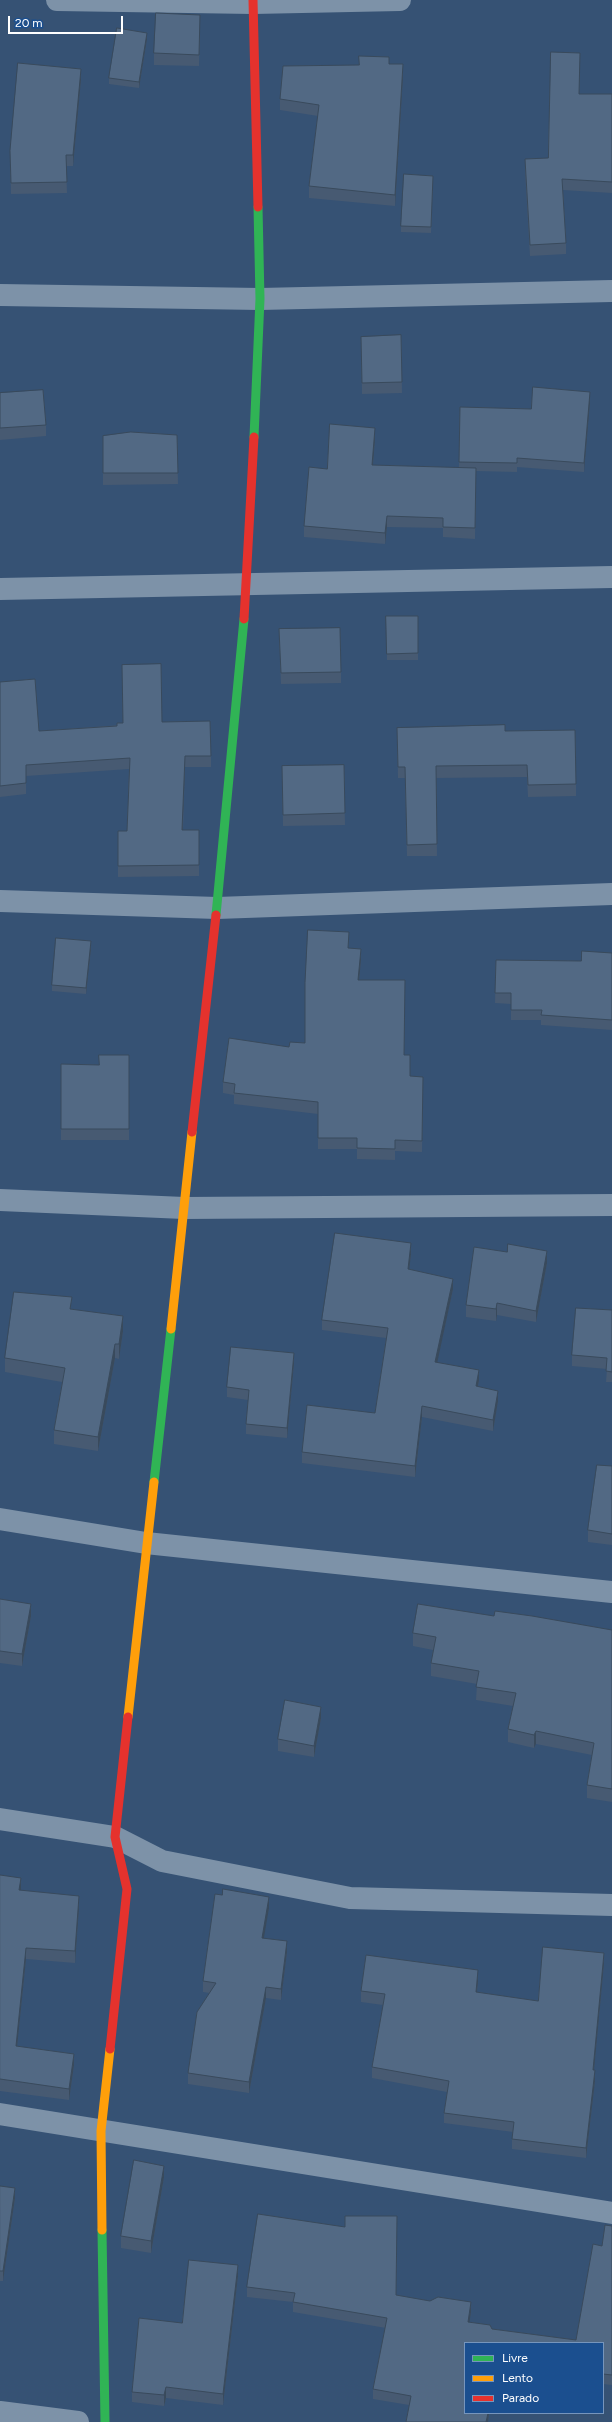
<!DOCTYPE html>
<html>
<head>
<meta charset="utf-8">
<style>
	body { margin:0 }
	#map { position:relative; width:612px; height:2422px; overflow:hidden; background:#365274; font-family:Figtree,sans-serif }
	canvas { display:block }
	.legend { position:absolute; left:464px; top:2342px; width:140px; height:72px; box-sizing:border-box; background:#1b4f8f; border:1px solid #7695bc; margin:0; padding:5px 7px; list-style:none; font-size:12px; color:#fff }
	.legend li { display:flex; align-items:center; gap:8px; height:20px }
	.legend b { width:20px; border:1px solid #7695bc }
	.scale { position:absolute; left:8px; top:16px; width:115px; height:18px; box-sizing:border-box; border:2px solid #fff; border-top:0; padding-left:5px; font-size:12px; line-height:14px; white-space:nowrap; color:#fff; -webkit-text-stroke:3px #1b4f8f; paint-order:stroke }
</style>
</head>
<body>
<div id="map">
<canvas width="612" height="2422"></canvas>
<ul class="legend">
<li><b style="height:5px;background:#30b455"></b>Livre</li>
<li><b style="height:5px;background:#ff9f0a"></b>Lento</li>
<li><b style="height:5px;background:#e5322d"></b>Parado</li>
</ul>
<div class="scale">20 m</div>
</div>
<script>
const c = document.querySelector('canvas').getContext('2d');
c.lineJoin = 'round';
function trace(path, color, width, dash) { c.strokeStyle = color; c.lineWidth = width; c.lineCap = dash ? 'butt' : 'round'; c.setLineDash(dash || []); c.stroke(path); }
function paint(path, color) { c.fillStyle = color; c.fill(path, 'evenodd'); }
const street = new Path2D(`
	M57,0l196,3 147,-3
	M0,295l260,4 352,-8
	M0,589l612,-12
	M0,901l217,7 395,-14
	M0,1200l184,8 428,-3
	M0,1519l146,24 466,49
	M0,1819l115,18 47,24 188,37 262,7
	M0,2114l612,99
	M0,2412l78,10`);
const fast = new Path2D(`
	M254,437l6,-138 -2,-92
	M216,915l28,-296
	M154,1482l17,-153
	M102,2230l3,192`);
const slow = new Path2D(`
	M171,1329l21,-197
	M128,1717l26,-235
	M102,2230l-1,-99 9,-82`);
const jam = new Path2D(`
	M253,0l5,207
	M244,619l10,-182
	M192,1132l24,-217
	M110,2049l17,-160 -12,-52 13,-120`);
const wall = new Path2D(`
	M200,27l-1,39 -45,-1v-12z
	M147,39l-8,49 -30,-4v-6z
	M403,76l-8,130 -86,-8v-12l9,-70 -38,-6v-11z
	M81,79l-8,87h-7l1,27 -56,1 -1,-43z
	M579,94h33v99l-49,-3 3,53v11l-36,2 -5,-85v-12l23,-1z
	M433,176l-2,57 -30,-1v-6z
	M401,335l1,58 -40,1 -1,-57z
	M0,393l46,32v11l-46,4z
	M590,402l-6,70 -67,-5v5l-41,-1 -1,68 -32,-2v-9l-56,-1 -2,17 -81,-7v-11l23,-57 48,-30 -2,26 86,3 1,-61 71,2z
	M177,435l1,49 -75,1v-49z
	M386,616h32v44h-31z
	M279,629l62,43v11l-60,1z
	M0,682l39,49 123,-9 49,34v11h-26l-2,63h16v46l-81,1v-46h9l2,-62 -103,7v18l-26,3z
	M397,728l108,3 71,53v12l-48,1 -1,-20 -91,1 1,78h-30l-2,-78h-7z
	M344,765l1,60 -62,1 -1,-60z
	M91,948l-5,46 -34,-3v-6z
	M349,948l12,12 -2,20 45,75 6,21 13,1 -1,75 -27,-1v9l-38,-1v-10h-39v-35l-84,-10v-9l-11,-2v-11l66,-35 16,-4z
	M612,953v77l-71,-5v-5h-30v-16l-16,-1 1,-43 85,1z
	M129,1055v85h-68v-76l38,1z
	M411,1254l-2,15 44,20 -16,73 42,18 -1,6 20,15 -5,30 -71,-14 -7,60 -113,-14v-11l73,-39 11,-75 -64,-8v-10z
	M547,1263l-11,59 -39,-7 -1,6 -30,-4v-12z
	M72,1309l51,22 -4,28 -4,-1 -17,93 -44,-7v-14l8,-48 -57,-10v-14z
	M612,1310v72h-6l1,-13 -35,-3v-11z
	M294,1363l-7,75 -41,-4v-10l2,-24 -21,-3v-10z
	M612,1466v79l-24,-3v-12z
	M0,1599l31,17 -9,50 -22,-3z
	M494,1616l118,14v172l-25,-4v-13l5,-30 -56,-11 -2,4 -26,-6v-13l5,-23 -37,-6 1,-16 -46,-8v-13l2,-13 -20,-4v-13z
	M321,1718l-7,39 -36,-6v-12z
	M0,1875l21,16 58,16 -4,56 -49,-4 -9,87 57,19 -5,35 -69,-9z
	M269,1908l-6,30 24,14 -6,48 -15,-2 -17,95 -61,-9v-11l22,-80 -7,-1v-11z
	M604,1963l-10,107 1,11 -9,77 -74,-9v-10l1,-7 -69,-9v-10l3,-21 -75,-14v-11l11,-62 -22,-3v-11l117,-10 -1,11 61,9z
	M164,2177l-13,76 -30,-5v-12z
	M0,2186l15,12 -12,83h-3z
	M612,2226v159l-9,-1v-41h-138l24,70 -1,9h-82l3,-17 -36,-6v-10l13,-61 -93,-16v-10l-46,-5v-10l149,8 75,17 -2,10 23,7 84,11 26,-94z
	M238,2276l-15,129 -57,-7 -2,8 -32,-4v-10l50,-69z`);
const shadedWall = new Path2D(`
	M147,33v6l-8,49v-6z
	M403,64v12l-8,130v-11z
	M81,69v10l-8,87v-11z
	M590,392v10l-6,70v-9z
	M375,428v11l-3,37v-11z
	M387,516v11l-2,17v-11z
	M185,756v11l-3,74v-11z
	M91,941v7l-5,46v-6z
	M361,949v11l-3,31v-11z
	M411,1243v11l-3,26v-11z
	M547,1251v12l-11,59v-11z
	M453,1279v10l-18,84v-11z
	M497,1303v12l-1,6v-12z
	M123,1316v15l-4,28v-15z
	M115,1344v14l-17,93v-14z
	M294,1353v10l-7,75v-10z
	M479,1370v10l-3,17v-11z
	M498,1391v10l-5,30v-11z
	M422,1406v11l-7,60v-11z
	M31,1604v12l-9,50v-12z
	M321,1707v11l-7,39v-11z
	M536,1731v13l-2,4v-13z
	M21,1878v11l-2,13v-12z
	M79,1896v11l-4,56v-12z
	M269,1897v11l-7,41v-11z
	M287,1941v11l-6,48v-11z
	M26,1948v11l-10,98v-11z
	M604,1953v10l-11,118v-11z
	M478,1970v11l-2,21v-10z
	M266,1987v11l-17,95v-11z
	M74,2054v11l-5,35v-11z
	M595,2070v11l-9,77v-10z
	M164,2166v11l-13,76v-12z
	M15,2188v10l-12,83v-10z
	M238,2265v11l-15,129v-11z
	M471,2302v10l-3,20v-10z
	M166,2387v11l-2,8v-11z
	M488,2413h1l-1,9h-2z`);
const building = new Path2D(`
	M156,13l44,2 -1,40 -45,-2z
	M117,28l30,5 -8,49 -30,-4z
	M551,52l29,1 -1,41h33v88l-50,-3 4,64 -36,2 -5,-86 23,-1z
	M359,56l30,1v7h14l-8,131 -86,-9 10,-81 -39,-6 3,-33 76,-1z
	M18,63l63,6 -8,86h-7l1,27 -56,1 -1,-32z
	M404,174l29,2 -2,51 -30,-1z
	M401,335l1,47 -40,1 -1,-46z
	M533,387l57,5 -6,71 -67,-5v5l-58,-1 1,-55 71,2z
	M43,390l3,35 -46,3v-35z
	M330,424l45,4 -3,37 104,3 -1,60 -32,-1v-9l-56,-2 -2,17 -81,-7 5,-59 18,2z
	M131,432l46,3 1,38h-75v-37z
	M386,616h32v37l-31,1z
	M340,628l1,44 -60,1 -2,-44z
	M161,664l1,58 48,-1 1,35h-26l-3,74h17v35l-81,1v-35h9l3,-73 -104,7v18l-26,3v-104l35,-3 4,52 78,-5v-3h6l-1,-58z
	M505,725v6l70,-1 1,54 -48,1 -1,-20 -91,1 1,78 -30,1 -2,-78h-7l-1,-39z
	M344,765l1,48 -62,2 -1,-49z
	M308,930l41,2 -1,16 13,1 -3,31h47l-1,75h6v21l13,1 -1,64 -27,-1v9l-38,-1v-10h-39v-36l-84,-9 1,-9 -12,-2 6,-44 60,9 1,-5 15,1v-60z
	M56,938l35,3 -5,47 -34,-3z
	M582,951l30,2v67l-71,-5 1,-5h-31v-17h-16l1,-33 85,1z
	M99,1055h30v74h-68v-65l38,1z
	M335,1233l76,10 -3,26 45,10 -18,83 44,8 -3,16 22,5 -5,29 -71,-14 -7,60 -113,-14 5,-47 68,8 13,-85 -66,-8z
	M508,1244l39,7 -11,60 -39,-8 -1,6 -30,-4 8,-58 33,5z
	M14,1292l58,5 -2,12 53,7 -4,28h-4l-17,93 -44,-7 11,-62 -60,-10z
	M576,1308l36,2v62l-6,-1 1,-13 -35,-3z
	M231,1347l63,6 -7,75 -41,-4 3,-34 -22,-3z
	M597,1465l15,1v68l-24,-4z
	M0,1599l31,5 -9,50 -22,-3z
	M418,1604l76,12 1,-5 37,5 80,14v159l-25,-4 7,-42 -58,-12 -2,4 -26,-6 8,-36 -40,-6 3,-16 -48,-8 5,-26 -23,-4z
	M285,1700l36,7 -7,39 -36,-7z
	M0,1875l21,3 -2,12 60,6 -4,55 -49,-3 -10,98 58,8 -5,35 -69,-10z
	M223,1889l46,8 -7,41 25,3 -6,48 -15,-2 -17,95 -61,-9 9,-61 19,-29 -13,-2 12,-87 7,1z
	M543,1947l61,6 -11,117h2l-9,78 -74,-9 2,-17 -70,-9 5,-32 -77,-14 13,-73 -24,-3 5,-36 112,15 -2,22 62,9z
	M134,2160l30,6 -13,75 -30,-5z
	M0,2186l15,2 -12,83h-3z
	M258,2214l87,13v-11h52l-1,79 34,6 8,-4 33,5 -3,20 22,3 2,4 84,11 17,-96 9,2 3,-21 7,1v149l-9,-1v-31h-138v70h23l-2,9h-80l5,-26 -38,-7 14,-71 -94,-16 2,-9 -48,-6z
	M189,2260l49,5 -15,129 -57,-7 -2,8 -32,-3 7,-74 43,5z`);
trace(street, '#7d92a8', 22);
trace(fast, '#30b455', 9);
trace(slow, '#ff9f0a', 9);
trace(jam, '#e5322d', 9);
paint(wall, '#475a72');
paint(shadedWall, '#394a5c');
paint(building, '#526984');
trace(building, '#394a5c', 1);
</script>
</body>
</html>
